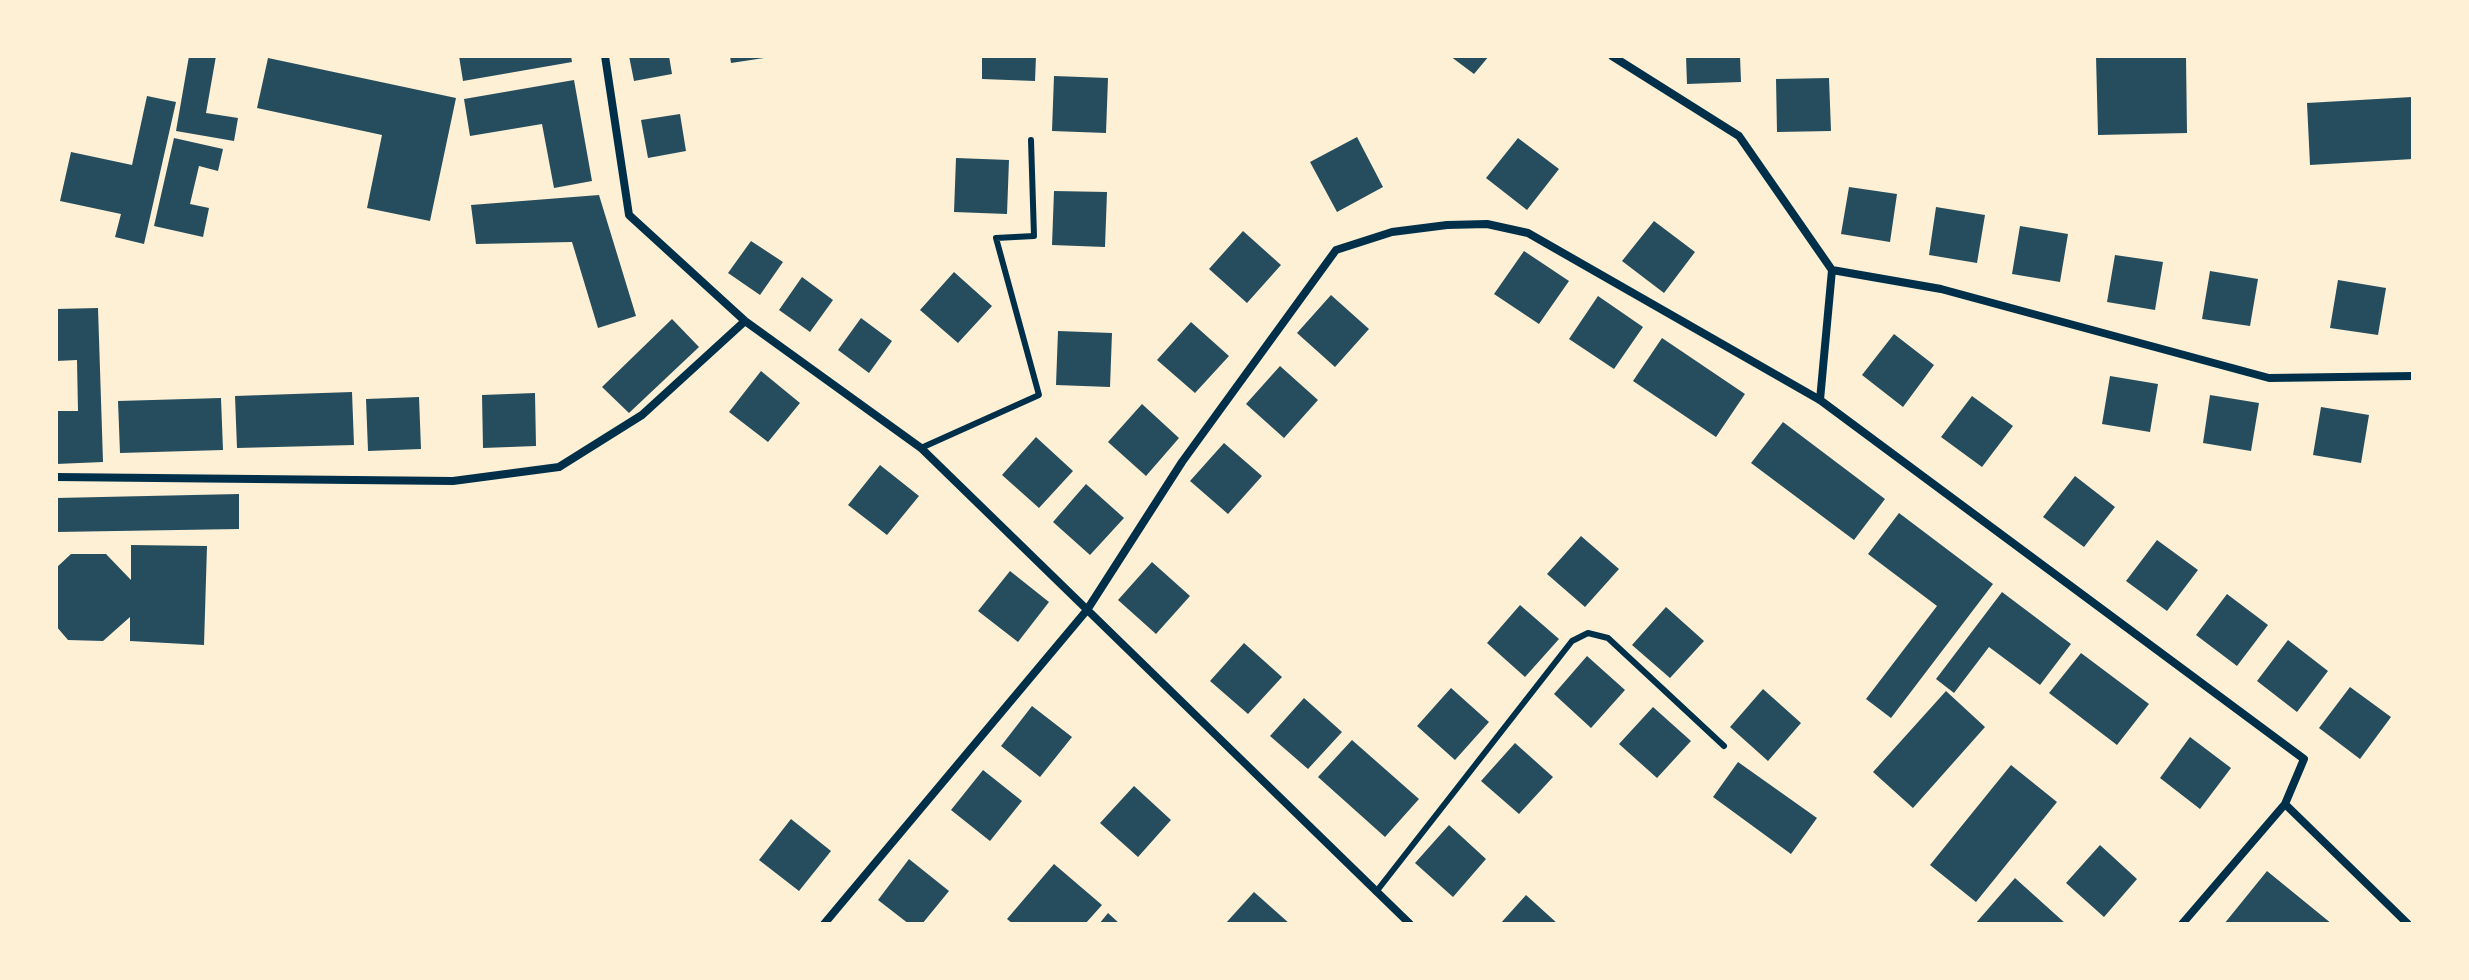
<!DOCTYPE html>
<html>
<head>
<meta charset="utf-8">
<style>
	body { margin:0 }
	#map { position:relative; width:2469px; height:980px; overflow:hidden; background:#fdf0d5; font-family:"Nunito Sans",sans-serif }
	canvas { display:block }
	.frame { position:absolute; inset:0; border:58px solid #fdf0d5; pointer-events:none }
</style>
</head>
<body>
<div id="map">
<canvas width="2469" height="980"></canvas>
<div class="frame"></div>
</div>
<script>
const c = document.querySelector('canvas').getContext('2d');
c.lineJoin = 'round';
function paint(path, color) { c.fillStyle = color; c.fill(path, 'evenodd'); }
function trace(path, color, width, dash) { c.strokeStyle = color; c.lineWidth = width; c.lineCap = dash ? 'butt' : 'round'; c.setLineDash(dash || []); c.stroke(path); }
const building = new Path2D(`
	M189,56h27l-10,57 32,5 -4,23 -58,-10z
	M459,56h112l1,6 -109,19z
	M629,56h40l3,18 -38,7z
	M730,56h34v2l-33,5z
	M982,56h54l-1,25 -53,-2z
	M1450,56h39l-15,18z
	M1686,56h54l1,26 -54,2z
	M2096,56h90l1,77 -89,2z
	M268,58l188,40 -26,123 -63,-13 15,-73 -125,-27z
	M1054,76l54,2 -2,55 -54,-2z
	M1829,78l2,53 -54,1 -1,-53z
	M574,80l18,101 -38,7 -12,-64 -72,12 -6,-37z
	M147,96l29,6 -32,142 -29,-7 6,-23 -61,-13 11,-49 61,13z
	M2412,97l1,62 -103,6 -3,-62z
	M680,114l6,37 -38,7 -7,-38z
	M1357,137l26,50 -46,25 -27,-50z
	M174,138l49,11 -5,22 -19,-5 -9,38 19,4 -6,29 -49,-11z
	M1518,138l41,31 -32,41 -41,-32z
	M956,158l53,2 -2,54 -53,-2z
	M1849,187l48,7 -7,48 -49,-8z
	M1054,191l53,1 -2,55 -53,-2z
	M599,195l37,121 -38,12 -26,-86 -96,2 -5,-39z
	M1936,207l49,8 -8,48 -48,-8z
	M1654,221l41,31 -31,41 -42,-32z
	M2020,226l48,8 -8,48 -48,-8z
	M1243,231l38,34 -34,38 -38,-34z
	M751,241l32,21 -23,33 -32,-22z
	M1524,251l45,30 -30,43 -45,-30z
	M2115,255l48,7 -8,48 -48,-8z
	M2210,271l48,8 -8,47 -48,-7z
	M954,272l38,34 -34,37 -38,-33z
	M802,277l31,23 -23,32 -31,-22z
	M2338,280l48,8 -8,47 -48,-7z
	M1331,295l38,34 -34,38 -38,-34z
	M1598,296l45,31 -29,42 -45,-30z
	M98,308l5,154 -47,2v-53h22l-1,-51 -21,1v-52z
	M861,318l31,23 -23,32 -31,-23z
	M672,319l27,28 -70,66 -27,-26z
	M1191,322l38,34 -34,37 -38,-33z
	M1058,331l54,2 -2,54 -54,-2z
	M1894,334l40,31 -31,42 -41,-32z
	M1662,338l83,56 -29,43 -83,-56z
	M1280,366l38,34 -34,38 -38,-34z
	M761,371l39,32 -32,39 -39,-30z
	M2110,376l48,8 -8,48 -48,-8z
	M352,392l2,53 -117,3 -2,-52z
	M535,393l1,53 -53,2 -1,-53z
	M2210,395l49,8 -8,48 -48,-8z
	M1972,396l41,30 -31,41 -41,-30z
	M419,397l2,52 -53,2 -2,-52z
	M221,398l2,52 -103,3 -2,-52z
	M1142,404l37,34 -33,38 -38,-34z
	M2321,407l48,8 -8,48 -48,-8z
	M1783,422l102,77 -31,41 -103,-77z
	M1036,437l37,34 -34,37 -37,-33z
	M1224,443l38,33 -34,38 -38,-33z
	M880,465l39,31 -32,39 -39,-30z
	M2075,476l40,31 -31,40 -41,-30z
	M1086,484l38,34 -34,37 -37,-33z
	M239,494v35l-183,3v-34z
	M1899,513l94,71 -102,134 -25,-19 71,-93 -69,-52z
	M1581,536l38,33 -34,38 -38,-33z
	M2157,540l41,30 -31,41 -41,-30z
	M131,545l76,1 -3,99 -74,-4v-24l-27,24 -35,-1 -12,-14v-58l15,-14h35l25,26z
	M1152,562l38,34 -34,38 -38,-34z
	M1010,571l39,31 -31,40 -40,-31z
	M2002,592l69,52 -31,41 -51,-38 -35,46 -18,-14z
	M2227,594l41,31 -31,41 -41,-31z
	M1520,605l39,34 -34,38 -38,-34z
	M1666,607l38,34 -34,37 -38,-33z
	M2288,640l40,31 -31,41 -40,-31z
	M1244,643l38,34 -34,37 -38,-33z
	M2081,653l68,51 -32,41 -68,-52z
	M1587,656l38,34 -34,38 -37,-34z
	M2350,687l41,30 -31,42 -41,-31z
	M1451,688l38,34 -34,38 -38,-34z
	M1763,689l38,34 -33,38 -38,-34z
	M1946,691l39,36 -72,81 -40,-36z
	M1304,698l38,34 -34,37 -38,-33z
	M1032,706l40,31 -32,40 -39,-31z
	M1653,707l38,34 -34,37 -38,-34z
	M2190,737l41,31 -31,41 -40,-31z
	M1352,740l67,59 -34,38 -67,-60z
	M1515,743l38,34 -34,37 -38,-33z
	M1738,762l79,56 -26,36 -78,-57z
	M2011,765l46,37 -81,100 -46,-37z
	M983,770l39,31 -32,40 -39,-31z
	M1134,786l37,34 -33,37 -38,-34z
	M791,819l40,32 -32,40 -40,-31z
	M1449,825l37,34 -33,38 -38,-34z
	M2100,845l37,34 -33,38 -38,-34z
	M909,859l40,32 -27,33h-13l-31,-24z
	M1054,864l48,41 -17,19h-72l-6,-5z
	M2267,871l65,53h-108z
	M2015,878l51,46h-91z
	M1254,892l36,32h-65z
	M1526,895l32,29h-58z
	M1108,913l12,11h-21z`);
const service = new Path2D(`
	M921,448l118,-53 -43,-157 38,-2 -3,-96
	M1376,892l196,-251 16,-8 20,5 116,108`);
const minor = new Path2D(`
	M605,56l24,159 116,106 176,127 489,476
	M1612,56l127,80 93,134 -12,130
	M1832,270l109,19 328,89 144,-2
	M56,477l397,4 106,-14 83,-52 103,-94
	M2285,804l123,120
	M824,924l263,-314 95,-148 154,-212 56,-18 55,-7 40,-1 41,9 292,167 484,359 -19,45 -103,120`);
paint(building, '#264d5e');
trace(service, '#003049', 6);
trace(minor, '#003049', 8);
</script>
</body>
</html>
